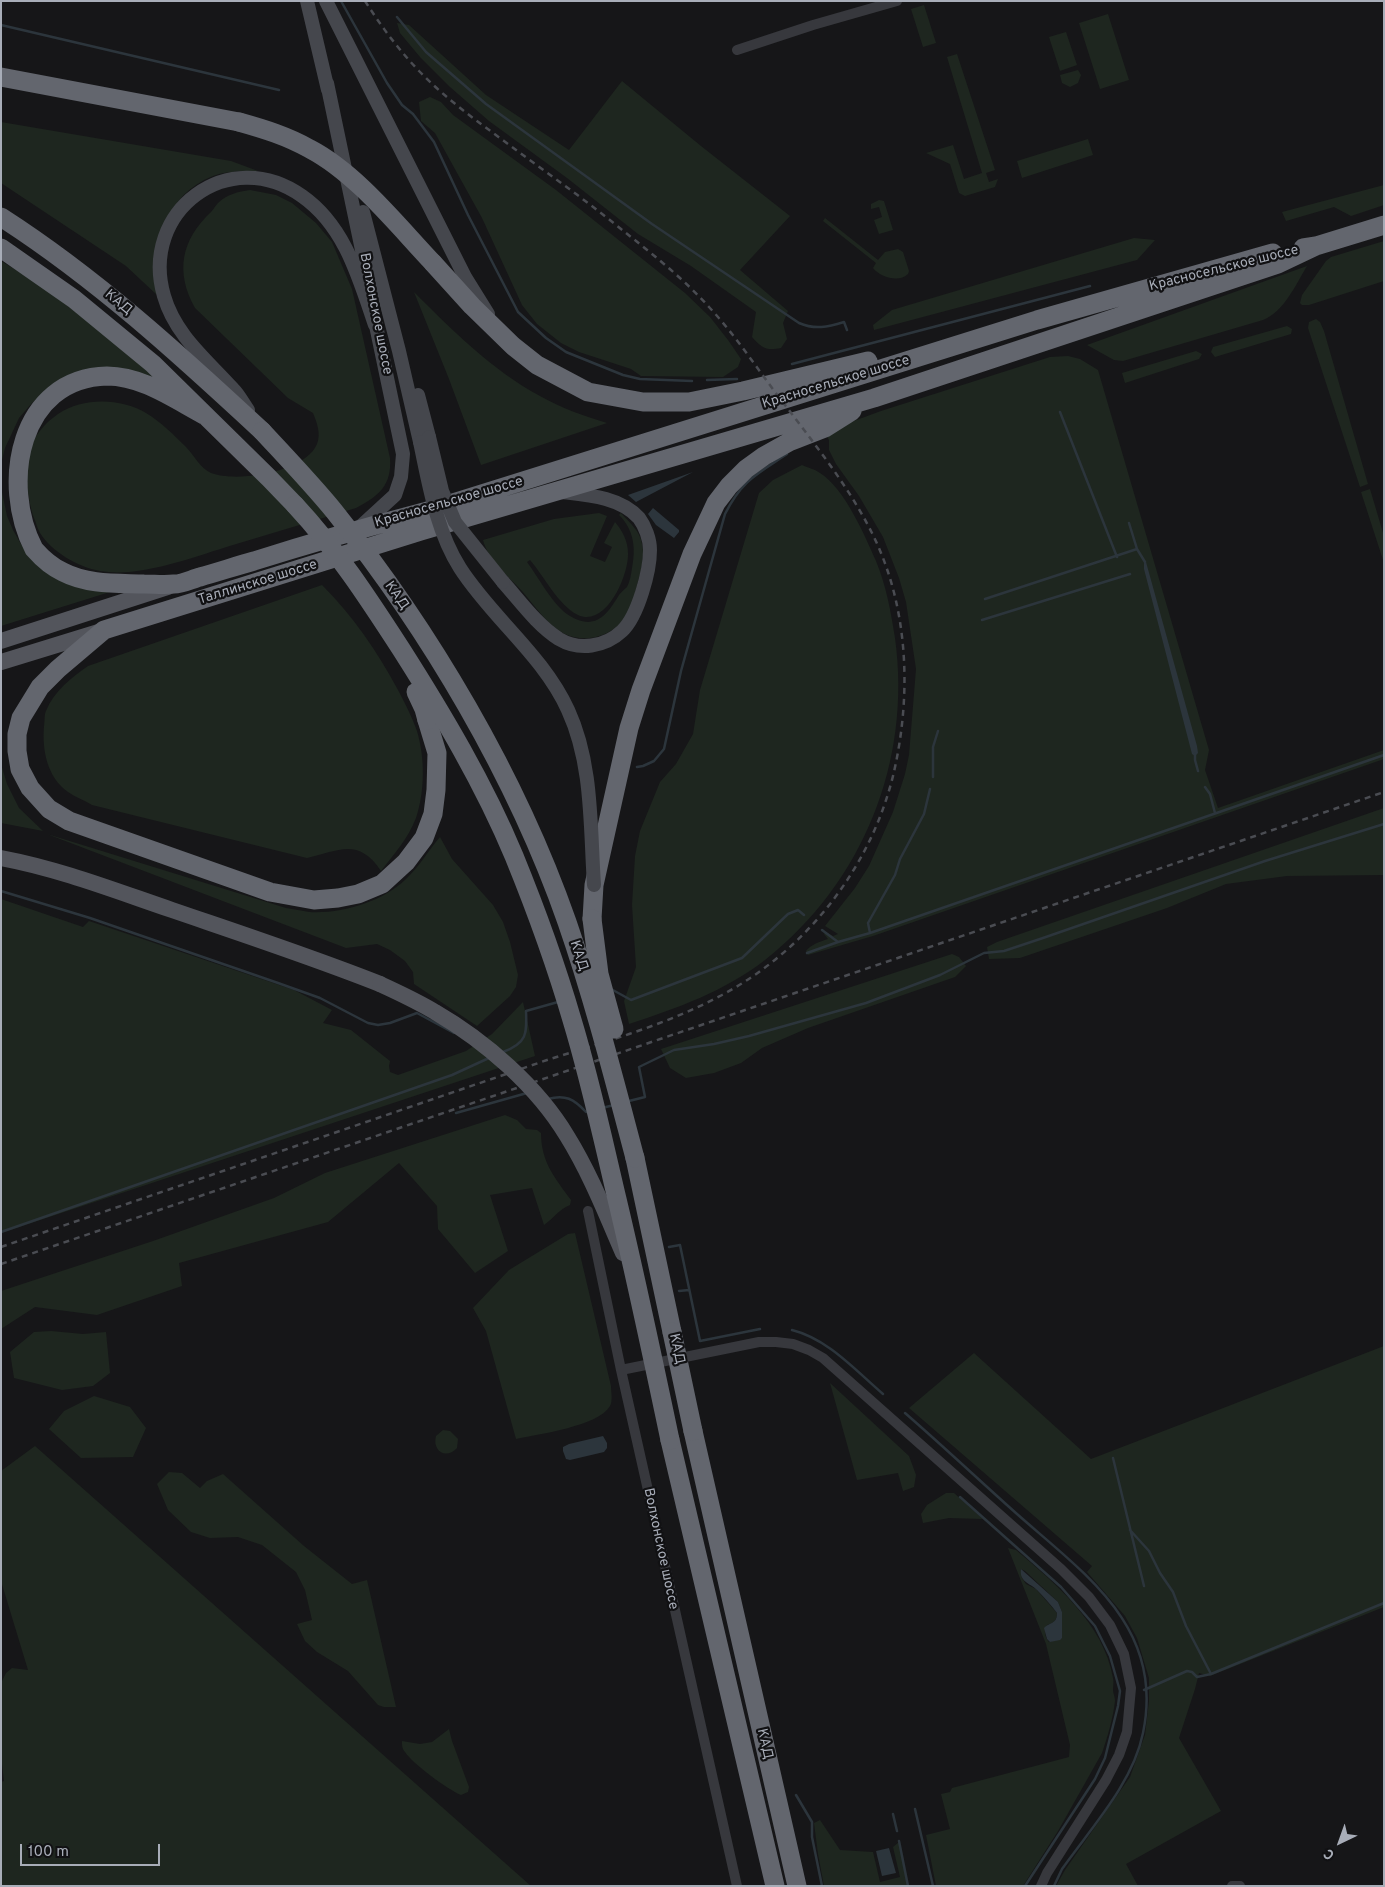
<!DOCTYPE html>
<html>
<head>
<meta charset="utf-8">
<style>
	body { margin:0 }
	#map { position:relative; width:1385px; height:1887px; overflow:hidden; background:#161618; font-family:Overpass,sans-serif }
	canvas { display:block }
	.frame { position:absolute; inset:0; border:2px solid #a8adb8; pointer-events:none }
	.north { position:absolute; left:1315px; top:1817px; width:50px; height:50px; -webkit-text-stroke:4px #111113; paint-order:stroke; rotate:222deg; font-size:14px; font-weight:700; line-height:20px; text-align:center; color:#a8adb8 }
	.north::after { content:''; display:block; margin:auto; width:18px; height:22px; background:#a8adb8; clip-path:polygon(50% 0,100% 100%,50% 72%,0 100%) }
	.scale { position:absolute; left:20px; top:1844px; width:140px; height:22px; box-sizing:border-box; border:2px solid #a8adb8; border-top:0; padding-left:6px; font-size:15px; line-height:18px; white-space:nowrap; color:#a8adb8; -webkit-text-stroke:4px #111113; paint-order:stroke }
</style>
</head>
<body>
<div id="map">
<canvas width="1385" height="1887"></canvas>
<div class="frame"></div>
<div class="north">С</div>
<div class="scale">100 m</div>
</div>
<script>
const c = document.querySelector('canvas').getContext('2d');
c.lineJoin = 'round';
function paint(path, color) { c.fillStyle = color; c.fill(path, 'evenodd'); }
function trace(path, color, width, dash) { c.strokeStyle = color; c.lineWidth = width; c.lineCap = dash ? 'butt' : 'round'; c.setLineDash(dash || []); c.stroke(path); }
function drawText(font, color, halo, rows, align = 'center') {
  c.font = font + ' Overpass,sans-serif'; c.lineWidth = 4.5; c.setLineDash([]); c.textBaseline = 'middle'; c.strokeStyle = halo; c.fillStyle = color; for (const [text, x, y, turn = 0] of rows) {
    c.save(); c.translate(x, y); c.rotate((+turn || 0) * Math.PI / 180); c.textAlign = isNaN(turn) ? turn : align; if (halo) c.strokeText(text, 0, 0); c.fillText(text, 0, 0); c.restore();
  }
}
const green = new Path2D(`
	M924,5l12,38 -13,4 -12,-38z
	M1108,14l21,66 -29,9 -21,-66z
	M397,23l12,2 77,70 83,55 53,-69 79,65 89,70 -50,54 48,41 -5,12 4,16 -6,9c-15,3 -19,0 -29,-11l4,-25 -65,-46 -53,-32 -71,-56 -78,-57 -39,-34 -30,-30 -20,-24z
	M1066,32l11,33 -17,6 -11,-34z
	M957,54l38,116 -9,3 3,9 9,-3 -3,8 -30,9 -6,-3 -9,-29 -24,-11 27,-8 11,34 18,-6 -35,-116z
	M1078,70l3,5 -3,8 -8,4 -8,-4 -2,-8z
	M430,97l11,5 12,13 103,75 129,103 25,24 18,23 13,19 -3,8 -15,10 -82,-1 -10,-7 -52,-17 -18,-9 -24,-19 -15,-19 -40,-87 -47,-85 -14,-12 -2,-19z
	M1,122l230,39 27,10c-15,0 -31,0 -45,5 -47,18 -66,74 -56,119l-31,-29 -125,-83z
	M1088,139l5,16 -71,23 -5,-17z
	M1384,185v20l-33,11 -17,-9 -48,14 -4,-9z
	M250,190l26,5 16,8 24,20 16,19 20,47 38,169c2,27 -11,38 -34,50 -41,12 -82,25 -123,37 -40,12 -92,33 -133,26 -22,-4 -48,-19 -60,-38 -3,-5 -4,-11 -6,-15 -5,-14 -9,-41 -8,-56 3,-20 16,-37 32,-48 25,-17 63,-16 88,-1 15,9 28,22 40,34 8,8 14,21 25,26 26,10 95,-1 106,-29 4,-11 0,-21 -4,-31l-25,-15 -93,-90c-20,-36 -14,-68 16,-96 3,-3 4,-6 7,-9 9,-9 20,-11 32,-13z
	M879,200l5,1 9,29 -14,4 -5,-14 8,-3 -3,-10 -8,2v-5z
	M825,218l53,42 7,-8 13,-3 5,3 6,19 -1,3c-9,9 -28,3 -35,-6l3,-5 -53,-42z
	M1134,238l21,2 -18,20 -263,70 -1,-5 19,-15z
	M1384,241v40l-75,24h-7l-2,-2 2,-8 24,-34 5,-4z
	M1,261l45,27 114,92 -16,-3 -97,14 -15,12 -13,15 -14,30 -4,16z
	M1307,266c-11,18 -23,46 -44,54l-140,41 -9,-1 -27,-15z
	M414,292c38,38 78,78 126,104 21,12 44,20 67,27l-126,42 -32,-86z
	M1316,319l4,3 4,9 44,153 -8,3 -52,-159 1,-6z
	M1287,326l5,3 -1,5 -76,23 -4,-5 2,-5z
	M1196,351l6,3 -3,5 -74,24 -3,-10z
	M1068,356l12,3 18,11 111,380 -4,20 13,38 166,-58v9l-511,177 -65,19 -2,-4c6,-7 13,-9 22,-12l-4,-5 2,-2 7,4 5,-2 -13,-8 30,-38 14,-22 24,-54 12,-38 4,-19 7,-86 -10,-67 -7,-24 -16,-41 -24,-41 -23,-32 -7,-14v-10l-5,-8 57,-21 169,-54z
	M802,465c6,3 13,4 18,8 25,16 44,61 56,88 10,24 15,51 19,77 17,123 -32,245 -130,322 -40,31 -87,48 -136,64l-5,-23 12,-34 -4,-62 3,-49 5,-25 20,-49 16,-18 17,-30 7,-44 59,-197 14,-13z
	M1,487l6,29 6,14 8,14 13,14 79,33 -112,35z
	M1370,489l14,47v27l-23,-71z
	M599,513l8,3 -17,40 15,6 7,-15 -8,-4 11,-21c7,8 13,19 13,31 1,22 -22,75 -50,62 -20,-10 -34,-39 -48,-55l-3,2c12,16 27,45 43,54 25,15 37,-1 49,-21 2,-3 5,-5 8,-8 3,-6 4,-12 5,-19 4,-20 2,-38 -13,-53l2,-2c9,10 19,18 21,31 3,14 -1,27 -5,41 -2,8 -3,18 -7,25 -12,24 -41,35 -65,24 -18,-9 -30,-28 -43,-43 -13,-14 -34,-31 -39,-51l71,-21z
	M322,585c31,31 55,66 76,105 7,13 14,27 19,41 8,26 8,61 -1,87 -8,21 -22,36 -35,53 -23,-34 -42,-20 -74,-13l-215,-53c-8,-5 -17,-8 -24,-13 -21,-15 -26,-42 -24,-66 1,-5 0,-11 2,-15 8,-20 25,-33 42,-45z
	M1,764l6,20 12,24 24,23 -42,-8z
	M1384,808v67l-97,1 -61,8 -59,24 -147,50 -31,1 -2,-12 10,-5z
	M47,834l239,74c8,1 16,3 23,4 33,2 73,-10 97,-33 13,-12 22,-28 34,-42l12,22 41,46 10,17 7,20 8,33 -2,12 -6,9 -33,30 -63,-42 -1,-12 -8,-11 -15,-11 -13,-6 -31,4z
	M1,899l82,28 6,-6 205,69 38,20 -9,13 28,7 39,31 -1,5 1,6 8,3 68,-24 26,-17 31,-32 12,54 -534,177z
	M952,954l7,3 7,9 -11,11 -147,51 -46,20 -21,15 -27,10 -28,5 -16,-10 -9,-19z
	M505,1115l12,5 9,9 11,1 4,3c0,29 14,45 30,67l-1,5c-12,5 -16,13 -26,20l-12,-37 -42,7 18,56 -33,22 -37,-44 -1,-23 -38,-43 -71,59 -149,41 3,23 -85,29 -62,-8 -34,22v-38l152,-50 121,-43 51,-25z
	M575,1233l36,153c0,6 2,15 -1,20 -11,20 -71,28 -94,33l-30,-108 -13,-23 36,-38 59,-36z
	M51,1331l32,3 23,-2 4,41 -17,13 -31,4 -48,-12 -4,-26 24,-20z
	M1384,1346v261l-174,69 -11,-3 -4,16 -16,49 42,73 -95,53 12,22h-82l9,-16 65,-93 15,-42 4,-34v-23l-12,-40 -12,-22 -38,-44 5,-6 -183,-158 65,-55 117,106z
	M830,1383l79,73 7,19 -2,12 -11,4 -5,-18 -41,7z
	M94,1396l36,11 16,21 -13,29 -52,1 -32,-29 15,-18z
	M443,1430l7,1 8,8 -1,9c-11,12 -25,3 -21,-12z
	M35,1446l496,440h-530v-104l3,-1 -3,-25v-73l5,-10 6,-5 16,2 -27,-89v-110z
	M169,1472l13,1 18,15 7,-7 16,-7 81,72 48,38 15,-4 29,127h-12l-6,-2 -30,-34 -31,-19 -12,-11 -8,-17 15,-4 -7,-30 -9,-18 -34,-27 -24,-8 -28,1 -19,-6 -23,-22 -11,-26z
	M946,1493h8l29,26 -34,-1 -26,5 -2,-9 6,-9z
	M1008,1548l8,2c39,33 88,74 97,128 1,4 0,8 0,12 0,3 2,7 2,11 -2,17 -7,35 -13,52l-44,78 -35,55h-87l-10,-51 24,-6 -9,-35 9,-2 2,-4 117,-31 1,-12 -24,-101zM1021,1569l4,2 33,31 4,10v26l-13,4c-5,-6 -4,-10 -2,-17 7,-2 10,-5 10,-12l-21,-24 -10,-5 -4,-6z
	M449,1729l3,12 17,46 -1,5 -7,3c-14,-6 -48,-31 -56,-43 -3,-3 -3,-7 -3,-11l18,3 12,-2z
	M820,1820l20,30 33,2 7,30 20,-5 -7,-30 6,-5 9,44h-84l-6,-32 -4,-31z`);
const water = new Path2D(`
	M693,472l-57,30 -8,-7z
	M653,508l26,22v2l-5,6 -18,-13 -8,-11z
	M1144,561l2,1 51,184 1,7 -3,3 -3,-2 -48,-185z
	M603,1436l4,7v5l-3,4 -34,8 -4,-1 -3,-8v-4l6,-3z
	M1021,1569l37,33 4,10v26l-2,2 -10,2 -3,-3 -3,-11c6,-6 13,-4 13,-15 -6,-8 -13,-16 -20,-23 -7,-7 -18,-8 -16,-21z
	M889,1848l7,25 -14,3 -6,-25z`);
const stream = new Path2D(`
	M341,1l46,82 15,22 11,9 21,28 34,73 50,97 28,26 20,14 57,23 17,4 52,2
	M397,17l29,35 60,52 166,120 147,99c16,7 29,4 45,-1l3,8
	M1,25l278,65
	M792,364l298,-78
	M707,380l30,-1
	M1060,412l57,145
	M1137,549l8,13
	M985,599l152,-50 -8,-26
	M982,620l148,-46
	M1195,754v6l3,11
	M637,767l6,-1 11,-5 10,-12 17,-78 44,-157c17,-34 32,-40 62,-60
	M933,777v-30l5,-16
	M1205,787l5,7 5,19
	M1,891l89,27 188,65 42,15 48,25 10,2 12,-2 27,-10 37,20
	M822,930l16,12 32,-9 514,-178
	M870,933l-2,-10 27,-48 5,-16 24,-45 6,-25
	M807,953l31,-11
	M611,989l20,11 111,-42 46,-44 10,-4 6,5
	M503,1052c24,-9 24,-18 23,-41l32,-9
	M548,1099c17,-5 26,0 38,13l3,-1
	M629,1101l16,-4 -6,-30 35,-17 40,-6 35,-8 117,-33 74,-28 44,-22 20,-2 39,-13 222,-77 119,-37
	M602,1108l12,-3
	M456,1113l71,-20
	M1,1232l451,-157 37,-17
	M669,1247l11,-2 20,96 60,-12
	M679,1291l10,-1
	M792,1330c36,9 63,40 91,64
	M905,1413c38,33 75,68 112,101 69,61 148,114 126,219 -10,50 -52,95 -81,136l-8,17
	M1113,1458l31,128
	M960,1497l101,90 34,39 15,30 10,35 -2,15 -13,52 -10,21 -70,107
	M1130,1530l19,21 11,22 13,19 13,34 25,48
	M1144,1690l43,-19 5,1 5,5 14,-3 173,-71
	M796,1795l16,27v15l10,49
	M915,1809l18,77
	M893,1814l4,17
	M899,1841l9,45`);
const street = new Path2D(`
	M737,50l76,-25 84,-24
	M588,1211l33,159 116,516
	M621,1370l138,-28h17l17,2 16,6 14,8 238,211 28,28 21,28 14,29 7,34 -4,44 -8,23 -13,25 -59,93 -6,13
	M1232,1886h8`);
const secondary = new Path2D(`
	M307,1l21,89
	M326,1l139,276 23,37
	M327,83l44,210
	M363,212l36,139 21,91
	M418,395l11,42
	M248,410c-5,-7 -9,-15 -15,-21 -26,-29 -58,-54 -69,-93 -25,-85 65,-152 138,-100 43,30 57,82 73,129
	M359,528l36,-33 6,-18 2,-23 -29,-138
	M503,582c17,19 34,43 56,57 20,12 46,8 63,-8 16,-15 28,-60 28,-81 0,-11 -5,-24 -11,-32 -19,-21 -51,-23 -78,-26`);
const primary = new Path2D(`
	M1,641l167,-54
	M1,662l101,-31
	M1,858c59,11 115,33 171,52 70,24 140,47 208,74`);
const highway = new Path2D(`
	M1,77l238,45
	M1,217c95,61 178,137 261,214
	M1,248l73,51 79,65 116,114 26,27
	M1303,248l13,-2 68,-21
	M433,263l39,43 41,40 24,19 51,27 55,10h46l54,-11 125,-30
	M204,415c-30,-16 -62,-39 -97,-39 -88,2 -107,108 -73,173 7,8 18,18 29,23 25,13 54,11 81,12 10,0 21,1 30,0 9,0 18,-5 26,-7 18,-5 36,-11 54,-16 57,-18 113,-34 170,-49l613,-192 236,-67
	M427,720l10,33 -1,37 -3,24 -9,24 -18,24 -24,22 -24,10 -20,4 -24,2 -44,-8 -201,-71 -20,-12 -19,-21 -10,-19 -3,-18v-17l4,-16 19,-31 18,-18 46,-39 317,-99 453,-133 404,-134 38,-18
	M592,919l2,-34 35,-157 12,-38 51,-136 24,-51 13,-17 17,-17 18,-13 25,-14 36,-14 27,-17
	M635,1158l37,174
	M693,1431l104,455
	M670,1440l105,446`);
const rail = new Path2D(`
	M1,1247l549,-188c58,-18 118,-35 172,-64 84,-45 148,-126 171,-219 19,-80 16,-169 -21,-243 -23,-46 -56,-87 -87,-128 -25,-32 -48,-68 -76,-98 -26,-29 -58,-54 -88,-78 -38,-31 -78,-59 -117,-88 -30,-22 -60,-44 -85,-70 -21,-22 -38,-45 -54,-70
	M1,1264l1383,-472`);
const secondaryBridge = new Path2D(`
	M429,437l13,54 13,31 48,60
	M420,442c9,42 16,88 40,126 32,50 83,87 108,142 25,54 22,117 26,175`);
const primaryBridge = new Path2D(`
	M380,984c19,9 37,17 55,28 50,29 102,74 132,124 23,37 39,78 56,117`);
const highwayBridge = new Path2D(`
	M239,122c25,7 48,14 71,27 46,24 87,76 123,114
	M262,431c24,26 49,52 72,80 96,120 182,265 233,411 27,78 47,157 68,236
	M295,505c41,44 73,93 106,144 42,66 83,135 113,207 22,54 42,109 58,164 18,59 31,120 45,179 19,80 36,160 53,241
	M416,692l8,17 3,11
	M592,919l7,55 15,55
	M672,1332l21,99`);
const streetNames = [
	["Красносельское шоссе",1224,269,-14],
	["КАД",118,303,40],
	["Волхонское шоссе",375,314,79],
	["Красносельское шоссе",836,383,-17],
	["Красносельское шоссе",449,503,-16],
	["Таллинское шоссе",258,583,-17],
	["КАД",396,596,55],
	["КАД",578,956,72],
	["КАД",676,1349,78],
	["Волхонское шоссе",660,1549,78],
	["КАД",764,1744,77]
];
paint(green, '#1e261f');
paint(water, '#2c353c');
trace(stream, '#2c353c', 2.5);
trace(street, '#37383d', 10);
trace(secondary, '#45474d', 14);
trace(primary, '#53555c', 16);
trace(highway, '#63666e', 19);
trace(rail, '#4a4c52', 2.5, [6, 5]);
trace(secondaryBridge, '#45474d', 14);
trace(primaryBridge, '#53555c', 16);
trace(highwayBridge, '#63666e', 19);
drawText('14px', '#a8adb8', '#111113', streetNames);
</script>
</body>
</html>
